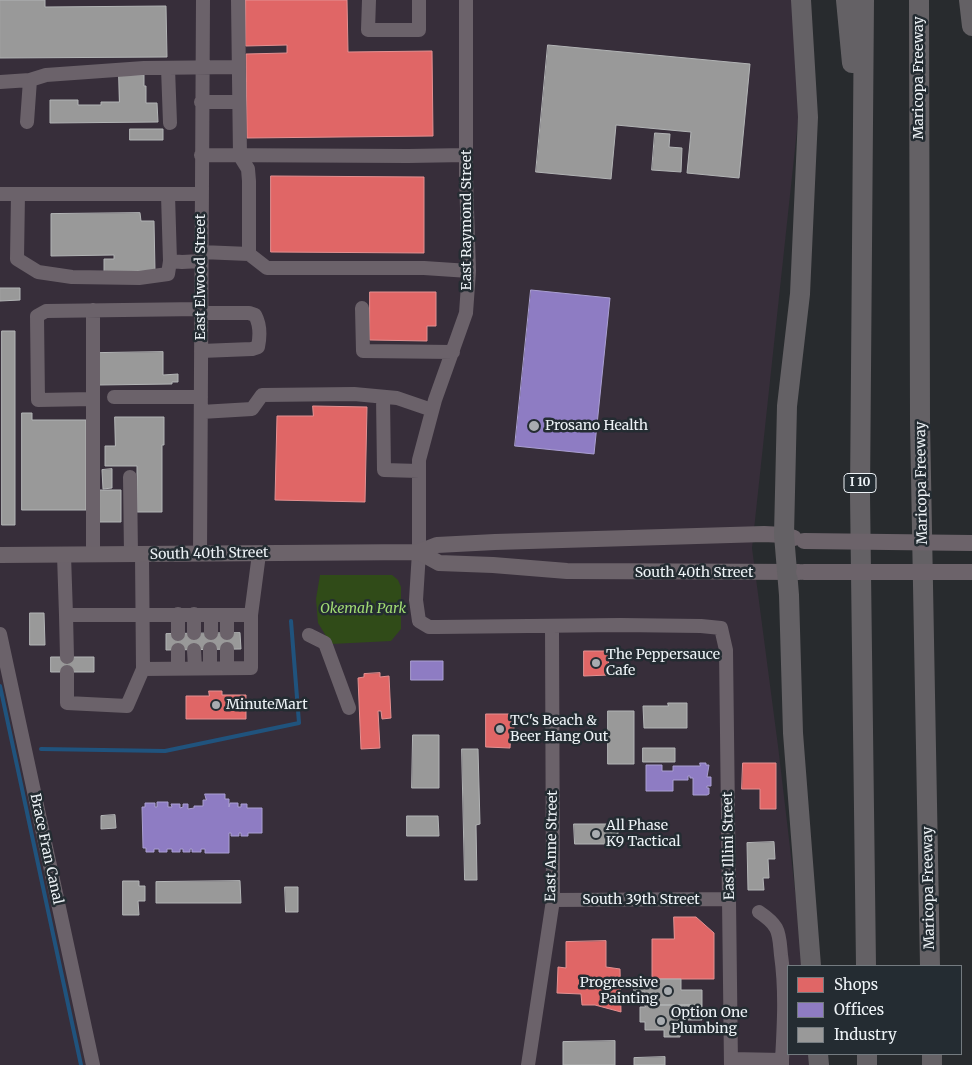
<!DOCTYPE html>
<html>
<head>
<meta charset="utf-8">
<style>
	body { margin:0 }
	#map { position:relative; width:972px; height:1065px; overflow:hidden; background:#282b2e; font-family:Merriweather,serif }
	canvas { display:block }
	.legend { position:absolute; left:787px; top:965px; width:175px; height:90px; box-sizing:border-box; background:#242c32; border:1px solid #747b80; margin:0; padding:6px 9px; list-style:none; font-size:15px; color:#edf2f6 }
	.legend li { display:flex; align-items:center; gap:10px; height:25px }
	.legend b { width:25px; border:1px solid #747b80 }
</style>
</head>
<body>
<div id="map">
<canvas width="972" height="1065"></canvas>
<ul class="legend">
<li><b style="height:14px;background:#e06666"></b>Shops</li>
<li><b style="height:14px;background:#8e7cc3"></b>Offices</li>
<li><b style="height:14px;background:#999"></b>Industry</li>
</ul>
</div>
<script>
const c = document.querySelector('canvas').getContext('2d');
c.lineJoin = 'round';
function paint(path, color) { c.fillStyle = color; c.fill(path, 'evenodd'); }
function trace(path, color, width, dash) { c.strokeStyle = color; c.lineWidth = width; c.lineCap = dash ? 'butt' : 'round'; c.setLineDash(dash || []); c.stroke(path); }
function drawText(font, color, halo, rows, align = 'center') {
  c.font = font + ' Merriweather,serif'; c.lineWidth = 5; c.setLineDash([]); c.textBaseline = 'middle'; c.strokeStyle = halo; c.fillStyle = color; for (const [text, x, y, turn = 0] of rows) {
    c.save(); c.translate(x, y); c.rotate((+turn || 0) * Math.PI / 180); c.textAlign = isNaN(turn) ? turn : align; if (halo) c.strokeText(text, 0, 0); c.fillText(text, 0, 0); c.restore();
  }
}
const industrial = new Path2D(`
	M0,0h811l-59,548 26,198 26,220h-16v88h26l2,11h-816z`);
const green = new Path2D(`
	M320,575h72l6,5 3,7v42l-10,12 -60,3 -13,-21 -2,-24z`);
const shops = new Path2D(`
	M246,0h101l1,52 84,-1 1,85 -186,2 -1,-84 41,-1v-8l-41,1z
	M271,176l153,1v76l-153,-1z
	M370,292h66v34h-9v15l-57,-1z
	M313,406l54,1 -2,95 -90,-2 2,-84h36z
	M584,651h24l1,24 -25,1z
	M380,673v4l9,-1 2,42 -9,1 -1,-8h-3l2,37 -19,1 -3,-71 6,-1v-3z
	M209,691h13v4h24v24h-60v-23h23z
	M486,714h25v13h3v5h-3l-1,16 -24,-1z
	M743,763h33v46h-16v-20h-18z
	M674,917h22l18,16v46h-62v-40h22z
	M606,941v26l14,2 1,43 -26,-7h-13l-1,-11 -24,-1 1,-26 8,1v-26z`);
const offices = new Path2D(`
	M531,290l79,8 -16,156 -79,-8z
	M411,661h32v19h-32z
	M700,763h6v2h3l-2,12h4v9h-4v2h2v6l-2,1h-14v-17h-3v-2h-2v4h-15v11h-27v-26h16v6h11v-5h27z
	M205,794h20v5h4v8l1,-4h8v4h3v-3h6v4h15v25h-14v3h-7v-3h-2v3h-8v-3h-2v20h-24v-4h-4v3h-9v-3h-2v3h-7v-3h-3v3h-8v-3h-5v3h-8v-3h-5v3h-8v-4h-3l-1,-41h3v-4h10v4h2v-5h11v5h4l-1,-3h9v4l3,-1v-3h5v5l6,-1v-2h9v-6h3z`);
const industry = new Path2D(`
	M0,0h45v7l121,-1 1,51 -167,1z
	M548,45l202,19 -11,114 -52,-5 4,-41 -75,-7 -5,54 -75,-7z
	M119,75h25v11h2v17h11l1,19 -108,1v-23h28v5h23v-3h18z
	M130,129h33v11h-33z
	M655,133l15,1 -1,13 13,1 -1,24 -29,-2z
	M140,213l1,8h13l1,50 -51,1v-13h10v-4l-63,1v-42z
	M0,288h20v12l-20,1z
	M2,331h13v194h-13z
	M163,352v23l15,-1v8h-6v2l-73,1v-32z
	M22,413h10v7h54v90h-64z
	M115,417h49v28h-2v67h-25v-46h-32v-20h10z
	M112,469v19l-9,1 -1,-19z
	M100,490h21v32h-21z
	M30,613h14l1,32h-15z
	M240,633l1,16 -75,1v-16z
	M51,657h43v15h-43z
	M668,703h19v25h-43l-1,-22h25z
	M608,711h26v53h-26z
	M413,735h26v53h-27z
	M643,748h32v14h-32z
	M462,749h16l2,75 -4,1 1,55h-12z
	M115,815l1,13 -15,1v-13z
	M407,816h31l1,20h-32z
	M574,824h44v20h-43z
	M774,842l1,17h-7l1,19h-6l1,12h-16l-1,-47z
	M123,881h16v5h6v15h-7l1,14h-16z
	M240,881l1,22h-85v-21z
	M285,887h13v25h-12z
	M634,979h47v11h21v15h-57v-13h-11z
	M645,1005h57v15h-20l-2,17h-16v-7h-19v-8h-5v-15h5z
	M615,1041v24h-52v-23z
	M665,1057v8h-31v-7z`);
const stream = new Path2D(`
	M0,686l81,379
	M41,749l124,2 134,-28 -8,-102`);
const minor = new Path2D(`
	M238,0l2,156 8,13 1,12v73
	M369,0l-1,30h51v-30
	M466,0v177l3,94 -3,42 -31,87 -16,60v92l-3,48 3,21 10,6h8l183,-2 81,1 20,2 5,22 5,415
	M168,68l2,55
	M0,82l30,-2 16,-5 98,-7 95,-1
	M201,102h38
	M27,122l3,-42
	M201,155l207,1 58,-1
	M0,194h201
	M18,194l-1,65 21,13 34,5 67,1 29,-4 2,-13
	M168,195l2,66 12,1 19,-1
	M201,252l48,2 18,14h157l45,3
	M362,308l1,43 90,1
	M201,351l51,-2 6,-2c2,-10 2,-23 -3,-32l-6,-2h-48
	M114,397h87
	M383,397l1,73 35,1
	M93,399v-89
	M201,412l51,-3 10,-14 92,-1 43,4 35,12
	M130,477l1,78
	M200,554l3,-554
	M64,555l2,60h185
	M93,555v-156l-55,1 -1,-84 9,-5 155,-2
	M142,555l1,114 108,-1v-53l8,-61
	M178,614v20
	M194,614v19
	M66,615l1,42
	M227,615v18
	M211,633v-18
	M0,634l93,431
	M309,635l16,8 24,65
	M227,649v19
	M178,650v18
	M194,650l1,18
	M210,668v-19
	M67,672v31l60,3 16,-37
	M553,900l176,-1
	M759,912c6,4 13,9 17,16 4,7 4,18 5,27 5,35 3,70 1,105
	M731,1059l51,1v5
	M528,1065l25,-165 -1,-274`);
const major = new Path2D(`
	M419,552l20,11 54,2 74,6 232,1
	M0,555l419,-3 18,-7 58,-3 269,-8 20,1 10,3`);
const highway = new Path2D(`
	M801,0l7,117 -8,177 -13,112 -3,129 5,60 4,138 18,233
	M846,0l6,63
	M864,0l-4,494 6,472
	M919,0l1,422 10,544
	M969,0l3,26
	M818,1054l1,11
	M867,1054v11
	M932,1054v11`);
const majorBridge = new Path2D(`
	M804,541l168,2
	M804,572h168`);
const markers = [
	[534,426,6,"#a8acb0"],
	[596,663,5,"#a8acb0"],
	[216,705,5,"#a8acb0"],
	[500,729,5,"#a8acb0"],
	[596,834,5,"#a8acb0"],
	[668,991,5,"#a8acb0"],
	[661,1021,5,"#a8acb0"]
];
const shields = [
	[860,483,32]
];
const shieldNames = [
	["I 10",860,483]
];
const streetNames = [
	["Maricopa Freeway",919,78,-90],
	["East Raymond Street",467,220,-90],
	["East Elwood Street",201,277,-90],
	["Maricopa Freeway",922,483,-91],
	["South 40th Street",209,554,-1],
	["South 40th Street",694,573],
	["East Anne Street",552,846,-89],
	["East Illini Street",729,846,-91],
	["Brace Fran Canal",46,849,78],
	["Maricopa Freeway",929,888,-91],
	["South 39th Street",641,900]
];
const poiNames = [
	["Prosano Health",545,426],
	["The Peppersauce",606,655],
	["Cafe",606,671],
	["MinuteMart",226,705],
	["TC's Beach &",510,721],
	["Beer Hang Out",510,737],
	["All Phase",606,826],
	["K9 Tactical",606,842],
	["Progressive",658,983,"right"],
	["Painting",658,999,"right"],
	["Option One",671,1013],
	["Plumbing",671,1029]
];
const parkNames = [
	["Okemah Park",363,609]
];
paint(industrial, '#372e3a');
paint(green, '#304b18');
paint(shops, '#e06666');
trace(shops, '#e49091', 1);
paint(offices, '#8e7cc3');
trace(offices, '#aa9fd2', 1);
paint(industry, '#999');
trace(industry, '#b2b4b5', 1);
trace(stream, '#20537d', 4);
trace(minor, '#6b626a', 14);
trace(major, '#6c636a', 16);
trace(highway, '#646165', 20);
trace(majorBridge, '#6c636a', 16);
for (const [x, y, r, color] of markers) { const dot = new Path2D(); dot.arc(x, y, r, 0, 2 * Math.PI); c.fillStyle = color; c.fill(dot); trace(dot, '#242c32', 2); }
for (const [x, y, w] of shields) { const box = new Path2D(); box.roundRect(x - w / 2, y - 9.5, w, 19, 4); c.fillStyle = '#242c32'; c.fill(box); trace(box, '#edf2f6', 1); }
drawText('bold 12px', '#edf2f6', null, shieldNames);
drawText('14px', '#edf2f6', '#242c32', streetNames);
drawText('14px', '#edf2f6', '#242c32', poiNames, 'left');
drawText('italic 14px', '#a1dc73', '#242c32', parkNames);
</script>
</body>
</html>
